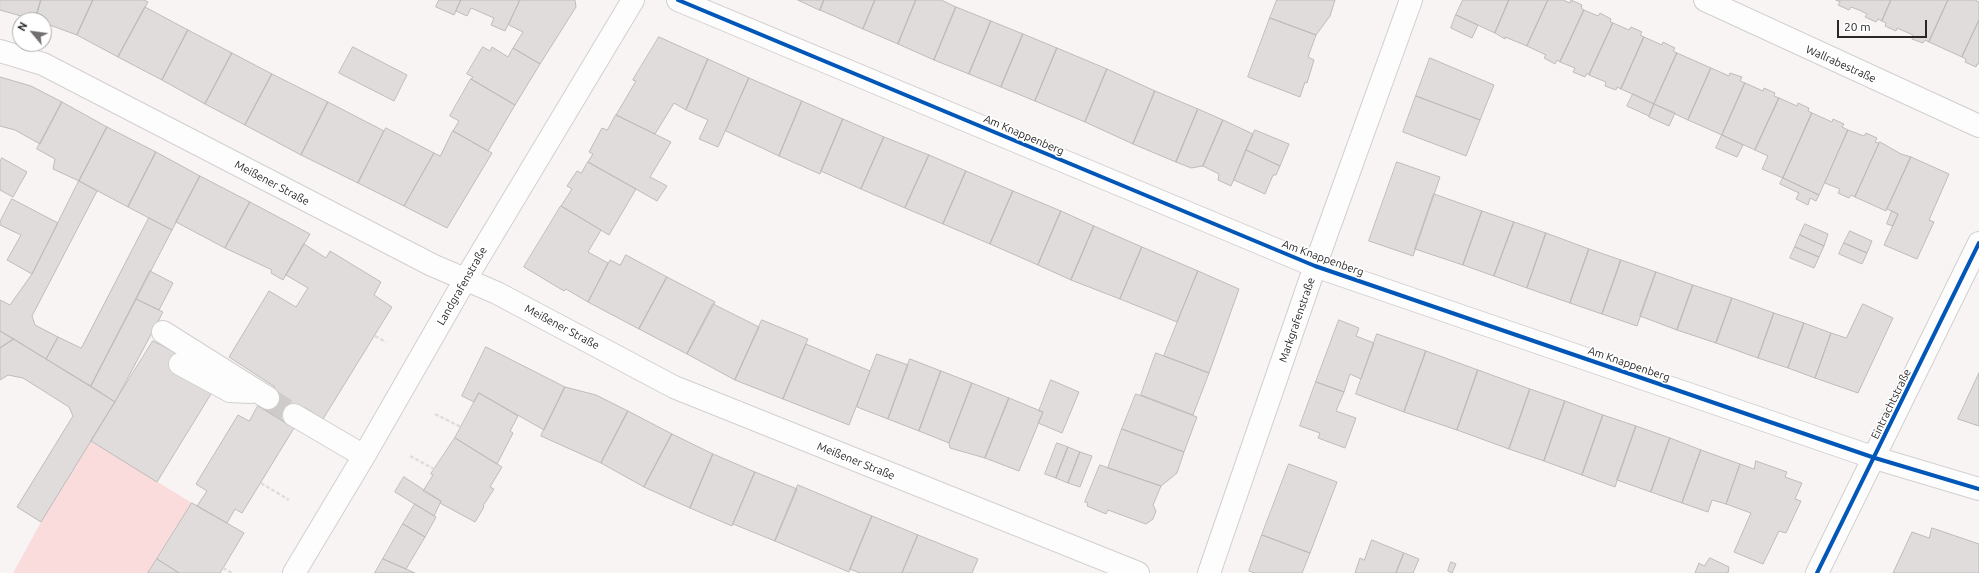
<!DOCTYPE html>
<html>
<head>
<meta charset="utf-8">
<style>
	body { margin:0 }
	#map { position:relative; width:1979px; height:573px; overflow:hidden; background:#f9f4f4; font-family:Ubuntu,sans-serif }
	canvas { display:block }
	.north { position:absolute; left:12px; top:12px; width:40px; height:40px; box-sizing:border-box; background:#fff; border:1px solid #aaa9a9; border-radius:50%; rotate:299deg; font-size:11px; font-weight:700; line-height:16px; text-align:center; color:#2a2727 }
	.north::after { content:''; display:block; margin:auto; width:14px; height:18px; background:#726f6f; clip-path:polygon(50% 0,100% 100%,50% 72%,0 100%) }
	.scale { position:absolute; left:1837px; top:20px; width:90px; height:18px; box-sizing:border-box; border:2px solid #2a2727; border-top:0; padding-left:5px; font-size:12px; line-height:14px; white-space:nowrap; color:#2a2727; -webkit-text-stroke:3px #fff; paint-order:stroke }
</style>
</head>
<body>
<div id="map">
<canvas width="1979" height="573"></canvas>
<div class="north">N</div>
<div class="scale">20 m</div>
</div>
<script>
const c = document.querySelector('canvas').getContext('2d');
c.lineJoin = 'round';
function paint(path, color) { c.fillStyle = color; c.fill(path, 'evenodd'); }
function trace(path, color, width, dash) { c.strokeStyle = color; c.lineWidth = width; c.lineCap = dash ? 'butt' : 'round'; c.setLineDash(dash || []); c.stroke(path); }
function drawText(font, color, halo, rows, align = 'center') {
  c.font = font + ' Ubuntu,sans-serif'; c.lineWidth = 3.5; c.setLineDash([]); c.textBaseline = 'middle'; c.strokeStyle = halo; c.fillStyle = color; for (const [text, x, y, turn = 0] of rows) {
    c.save(); c.translate(x, y); c.rotate((+turn || 0) * Math.PI / 180); c.textAlign = isNaN(turn) ? turn : align; if (halo) c.strokeText(text, 0, 0); c.fillText(text, 0, 0); c.restore();
  }
}
const green = new Path2D(`
	M91,441l101,62 -44,70h-135l28,-51z`);
const building = new Path2D(`
	M0,0h41l-6,20 -35,-10z
	M41,0h52l-16,35 -33,-12v-3h-9z
	M93,0h51l4,2 -30,55 -41,-22z
	M439,0h22l-7,15 -18,-8z
	M461,0h59l-15,31 -14,-6 3,-7 -23,-10 -4,8 -11,-5z
	M520,0h55l1,7 -36,57 -27,-16 10,-16 -14,-7z
	M798,0h26l-4,10z
	M824,0h51l-12,29 -43,-19z
	M875,0h41l-18,44 -35,-15z
	M916,0h25l15,7 -22,53 -36,-16z
	M1277,0h58l-5,16 -14,19 -46,-17z
	M1463,0h46l-14,33 -39,-18z
	M1509,0h39l-21,46 -22,-9v2l-10,-6z
	M1548,0h15l7,3 1,-3 11,5 -1,3 3,2 -24,52 -3,-2 -2,4 -11,-6 2,-3 -19,-9z
	M1836,0h55l-9,21 -4,-2 -2,3 -11,-5 2,-3 -8,-4 -8,-3 -2,3 -11,-5 2,-3z
	M1891,0h57l-19,42 -4,-2 -2,3 -11,-4 1,-4 -16,-7 -1,3 -11,-5 1,-3 -4,-2z
	M1948,0h27l4,2v18l-17,37 -33,-15z
	M145,7l43,23 -26,50 -44,-23z
	M956,7l35,14 -22,53 -35,-14z
	M1584,10l14,6 2,-3 11,6 -1,3 3,1 -24,52 -2,-2 -2,4 -12,-5 2,-4 -15,-6z
	M1456,15l22,10 -6,13 -21,-10z
	M1270,18l46,17 -8,22 6,3 -7,23 -2,-1 -5,15 -52,-20z
	M1979,20v44h-2l-1,3 -11,-5 1,-3 -4,-2z
	M991,21l32,13 -22,53 -32,-13z
	M1613,23l16,7 2,-3 11,5 -2,3 4,2 -23,52 -4,-2 -1,3 -11,-4 1,-4 -17,-7z
	M188,30l44,23 -27,51 -43,-24z
	M1023,34l34,14 -22,53 -34,-14z
	M659,37l49,22 -22,51 -12,-7 -19,31 -39,-19 20,-34 -3,-1z
	M1644,37l18,8 1,-3 12,6 -2,3 4,2 -23,51 -33,-15z
	M353,47l54,28 -13,26 -55,-28z
	M483,47l7,4 2,-4 16,10 5,-9 27,16 -25,41 -44,-26 2,-2 -6,-3z
	M1057,48l50,21 -22,53 -50,-21z
	M232,53l40,21 -27,51 -40,-21z
	M1677,53l34,15 -23,52 -34,-16z
	M1430,58l64,27 -14,35 -64,-24z
	M708,59l41,19 -31,69 -19,-8 9,-19 -22,-10z
	M1711,68l18,8 1,-3 12,4 -2,4 5,2 -23,52 -34,-15z
	M1107,69l48,22 -22,53 -48,-22z
	M272,74l56,28 -27,53 -56,-30z
	M0,77l31,9 31,16 -22,42 -25,-14 -15,-4z
	M749,78l53,23 -23,55 -53,-25z
	M471,79l44,26 -27,46 -35,-20 6,-10 -9,-5z
	M1745,83l18,8 1,-3 11,5 -1,3 5,2 -24,52 -33,-15z
	M1155,91l43,18 -22,53 -43,-18z
	M1633,94l21,10 -5,12 -22,-10z
	M1416,96l64,24 -14,36 -63,-24z
	M1779,98l18,8 1,-3 11,5 -1,3 4,2 -29,65 -21,-9 6,-13 -13,-6z
	M802,101l41,18 -23,55 -41,-18z
	M62,102l45,25 -28,54 -26,-12 2,-10 -18,-10z
	M328,102l56,29 -26,52 -57,-28z
	M1654,104l21,9 -6,13 -20,-9z
	M1198,109l25,11 -20,46 -12,2 -15,-6z
	M1812,113l20,9 1,-3 11,5 -2,3 6,3 -29,65 -36,-17z
	M616,115l55,27 -21,35 17,9 -10,15 -69,-39 5,-8 -4,-2 13,-24 5,2z
	M843,119l41,18 -23,52 -40,-18z
	M1223,120l30,14 -22,52 -13,-6 1,-6 -16,-8z
	M107,127l49,25 -28,55 -49,-26z
	M386,128l48,25 -30,53 -46,-23z
	M1255,130l34,14 -9,22 -34,-16z
	M1848,130l16,6 2,-3 11,5 -2,4 4,1 -24,54 -4,-2 -2,3 -11,-5 2,-4 -15,-6z
	M453,131l39,22 -45,75 -43,-22 30,-53 6,3z
	M1722,135l21,10 -6,12 -21,-9z
	M884,137l45,18 -24,53 -44,-19z
	M1880,142l21,12 10,3 -25,54 -31,-14z
	M1246,150l34,16 -4,9h-3l-8,19 -31,-14z
	M156,152l44,24 -28,54 -44,-23z
	M929,155l37,16 -23,53 -38,-16z
	M1911,157l38,17 -20,46 5,2 -17,37 -33,-14 14,-31 -11,-5z
	M2,158l25,14 -14,25 -13,-7v-28z
	M588,162l48,27 -27,46 -48,-29 11,-17 -5,-3 10,-15 4,2z
	M1397,162l43,15 -27,79 -44,-15z
	M966,171l47,20 -23,53 -47,-20z
	M200,176l50,26 -25,46 -49,-26z
	M1783,178l36,17 -3,6 -6,-3 -2,7 -12,-6 3,-6 -19,-9z
	M79,181l18,10 -65,125 3,9 23,12 -12,22 -46,-28v-31l10,5 22,-31z
	M1013,191l48,20 -23,54 -48,-21z
	M1434,194l48,17 -19,54 -48,-16z
	M12,199l46,24 -26,51 -25,-14 14,-25 -21,-10v-3z
	M250,202l60,32 -27,46 -12,-7 1,-3 -47,-22z
	M561,206l40,24 -13,22 20,11 -20,39 -22,-13 -2,2 -40,-24z
	M1061,211l33,15 -23,54 -33,-15z
	M1482,211l32,11 -20,54 -31,-11z
	M1892,211l6,3 -5,12 -6,-2z
	M149,218l23,12 -81,156 -45,-27 12,-22 23,11z
	M1514,222l32,11 -19,55 -33,-12z
	M1805,224l23,10 -4,12 -24,-11z
	M1094,226l48,21 -22,52 -49,-19z
	M1850,231l22,10 -5,12 -23,-10z
	M1546,233l43,16 -19,54 -43,-15z
	M1800,235l24,11 -5,11 -24,-10z
	M1844,243l23,10 -5,11 -23,-10z
	M304,244l22,14 4,-7 51,31 -7,13 18,12 -69,112 -19,-12 -17,16 -25,-15 13,-21 -46,-30 40,-66 27,16 12,-19 -22,-13z
	M1142,247l56,24 -21,51 -57,-23z
	M1795,247l24,10 -5,11 -24,-10z
	M1589,249l32,11 -19,54 -32,-11z
	M626,255l41,22 -28,52 -51,-27 22,-42 10,5z
	M1621,260l35,12 -19,54 -35,-12z
	M150,271l23,12 -14,27 -23,-11z
	M1198,271l41,18 -30,84 -45,-17z
	M1656,272l37,13 -16,45 -37,-14z
	M667,277l48,25 -28,52 -48,-25z
	M1693,285l39,13 -16,45 -39,-13z
	M1732,298l42,15 -16,45 -42,-15z
	M136,299l27,13 -48,90 -24,-16z
	M713,304l46,23 -24,53 -48,-26z
	M1863,304l30,14 -35,75 -43,-15 16,-45 15,5z
	M1774,313l30,10 -16,45 -30,-10z
	M762,320l46,19 -25,60 -48,-19z
	M1339,320l20,8 -3,8 18,7 -13,36 -11,-5 -6,18 -28,-10z
	M1804,323l27,10 -16,45 -27,-10z
	M0,331l14,8 -14,9z
	M1377,334l49,17 -22,61 -48,-18z
	M14,339l101,63 -74,120 -24,-15 56,-91 -4,-9 -46,-29 -15,-3 -8,5v-32z
	M153,341l69,35 -65,106 -66,-41z
	M806,344l64,27 -21,54 -66,-26z
	M486,347l79,40 -21,43 -65,-37 -5,9 -12,-6z
	M1426,351l52,19 -21,60 -53,-18z
	M1156,353l53,20 -16,42 -52,-20z
	M877,354l31,11 -20,54 -31,-12z
	M910,359l31,12 -22,60 -31,-12z
	M1478,370l52,19 -21,60 -52,-19z
	M941,371l31,12 -23,60 -30,-12z
	M1979,373v53l-21,-7z
	M1051,380l28,12 -17,41 -24,-10 5,-11 -4,-1z
	M1316,382l28,10 -8,19 20,7 -11,30 -27,-10 2,-5 -20,-7z
	M972,383l37,15 -24,60 -35,-10 -1,-5z
	M565,387l31,8 32,16 -27,52 -60,-27z
	M1530,389l35,12 -21,60 -35,-12z
	M479,393l39,23 -8,15 3,2 -16,31 -42,-26z
	M1136,394l61,23 -13,35 -62,-23z
	M1009,398l34,14 -24,59 -34,-13z
	M1565,401l38,14 -21,60 -38,-14z
	M258,406l36,22 -52,85 -7,-4 -8,14 -30,-17 10,-15 -11,-7 42,-69 11,6z
	M628,411l44,23 -28,53 -43,-24z
	M1603,415l33,11 -21,61 -33,-12z
	M1636,426l34,12 -19,54 -34,-12z
	M1122,429l62,23 -7,21 -16,13 -53,-18z
	M672,434l41,20 -23,54 -46,-21z
	M455,438l47,29 -12,20 4,2 -11,17 1,1 -9,15 -35,-19 1,-2 -18,-10 10,-16 -2,-1z
	M1670,438l31,12 -19,53 -31,-11z
	M1057,443l11,4 -12,31 -11,-4z
	M1068,447l12,5 -12,31 -12,-5z
	M1701,450l39,14 -14,40 -14,-4 -4,12 -26,-9z
	M1080,452l12,4 -12,31 -12,-4z
	M713,454l42,18 -23,54 -42,-18z
	M1756,461l31,11 -2,5 17,6 -7,16 6,2 -15,32 -7,-2 -16,33 -29,-12 17,-39 -25,-9 14,-40 14,5z
	M1289,464l48,18 -27,71 -48,-18z
	M1100,465l61,21 -8,19 3,6 -3,8 -7,5 -38,-14 -2,4 -19,-8 1,-3 -3,-1z
	M755,472l42,17 -22,52 -42,-17z
	M404,477l37,24 -7,15 -39,-24z
	M798,485l74,31 -23,56 -74,-31z
	M192,503l52,30 -24,40h-41l-22,-14z
	M415,504l21,13 -11,20 -22,-13z
	M872,516l46,19 -16,38h-42l-10,-4z
	M403,524l22,13 -19,32 -23,-10z
	M1932,528l47,16v29h-86l19,-41 17,6z
	M918,535l60,24 -6,14h-70z
	M1262,535l48,18 -8,20h-47l-6,-2z
	M1372,540l32,13 -8,20h-41l5,-15 4,2z
	M1404,553l15,6 -6,14h-17z
	M1710,558l19,9 -1,6h-33l4,-10 5,3z
	M157,559l22,14h-31z
	M383,559l23,10 9,4h-40z
	M1451,562l5,2 -4,9 -4,-2z`);
const minorTunnel = new Path2D(`
	M268,398l26,17`);
const path = new Path2D(`
	M375,336l11,6
	M435,414l26,13
	M410,456l24,13
	M261,483l28,17
	M223,568l9,5`);
const minor = new Path2D(`
	M678,0l637,266 560,192 104,31
	M1705,0l274,126
	M0,51l43,13 389,201 65,28 177,94 464,186
	M163,332l105,66
	M180,364l50,27 21,1
	M294,415l70,41
	M294,573l70,-117 101,-176 168,-280
	M1209,573l106,-307 96,-266
	M1817,573l162,-330`);
const cycleway = new Path2D(`
	M678,0l637,266 560,192 104,31
	M1817,573l162,-330`);
const streetNames = [
	["Wallrabestraße",1841,64,24],
	["Am Knappenberg",1024,135,23],
	["Meißener Straße",272,183,28],
	["Am Knappenberg",1323,258,20],
	["Landgrafenstraße",462,286,-60],
	["Markgrafenstraße",1297,320,-71],
	["Meißener Straße",562,327,28],
	["Am Knappenberg",1629,364,19],
	["Eintrachtstraße",1891,404,-64],
	["Meißener Straße",856,461,22]
];
paint(green, '#fadcdd');
paint(building, '#e0dcdc');
trace(building, '#bebbbb', 1);
trace(minorTunnel, '#d0cbcb', 22, [22, 11]);
trace(minor, '#d2cfcf', 24);
trace(path, '#dfdede', 2.5, [4, 2]);
trace(minor, '#fefdfd', 22);
trace(cycleway, '#0057b8', 4);
drawText('11px', '#2a2727', '#fff', streetNames);
</script>
</body>
</html>
